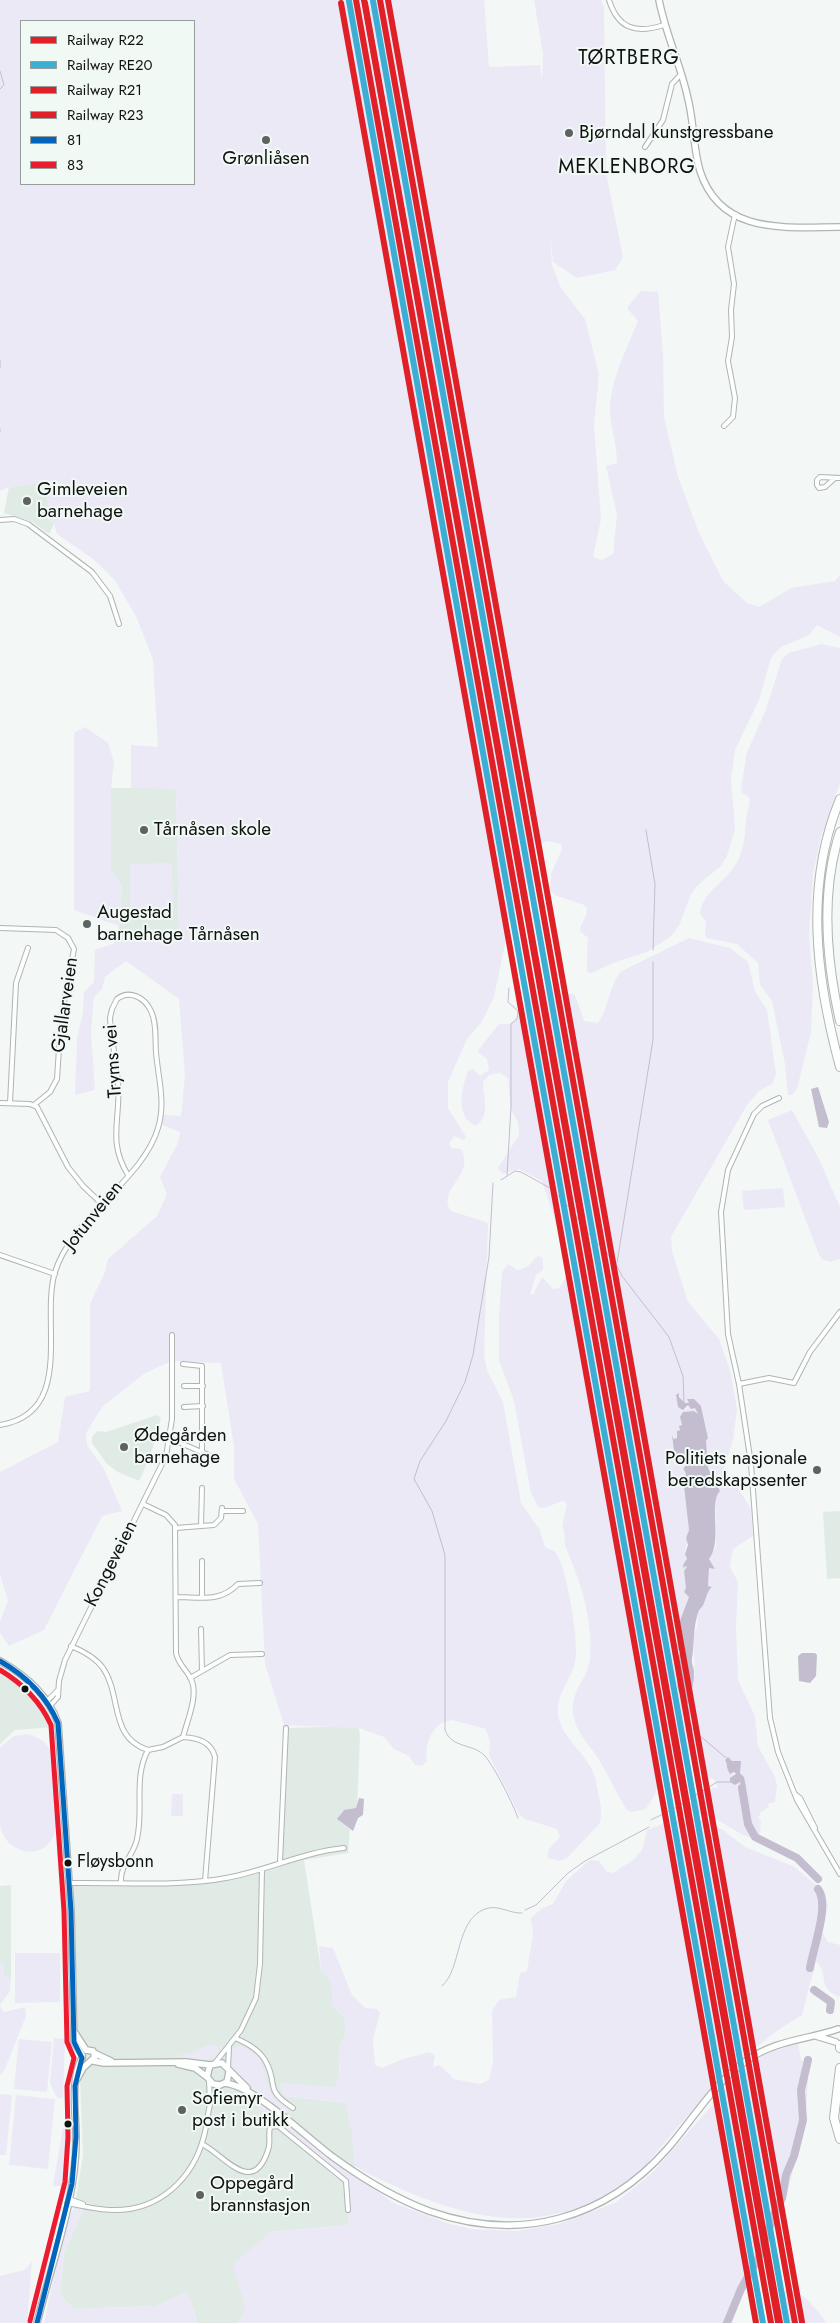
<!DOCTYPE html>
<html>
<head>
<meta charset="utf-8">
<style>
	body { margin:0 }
	#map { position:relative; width:840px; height:2323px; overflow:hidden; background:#f3f7f5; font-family:Jost,sans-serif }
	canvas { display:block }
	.legend { position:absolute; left:20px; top:20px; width:175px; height:165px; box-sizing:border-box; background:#f1f9f5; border:1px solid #979d9a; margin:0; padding:6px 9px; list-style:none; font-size:15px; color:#101211 }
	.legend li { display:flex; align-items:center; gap:10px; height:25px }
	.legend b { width:25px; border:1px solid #979d9a }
</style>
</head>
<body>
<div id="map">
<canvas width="840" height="2323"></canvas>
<ul class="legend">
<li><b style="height:6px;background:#df2027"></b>Railway R22</li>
<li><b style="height:6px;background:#3cadd3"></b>Railway RE20</li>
<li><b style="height:6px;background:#df2027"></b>Railway R21</li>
<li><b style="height:6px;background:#df2027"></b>Railway R23</li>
<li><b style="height:6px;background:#0065bd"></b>81</li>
<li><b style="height:6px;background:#ed1b2f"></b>83</li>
</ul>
</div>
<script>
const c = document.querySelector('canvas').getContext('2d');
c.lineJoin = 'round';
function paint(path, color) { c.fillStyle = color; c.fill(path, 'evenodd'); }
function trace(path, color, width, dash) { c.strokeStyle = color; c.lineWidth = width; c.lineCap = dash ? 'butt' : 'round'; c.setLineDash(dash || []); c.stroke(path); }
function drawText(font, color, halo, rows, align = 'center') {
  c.font = font + ' Jost,sans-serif'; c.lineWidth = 4; c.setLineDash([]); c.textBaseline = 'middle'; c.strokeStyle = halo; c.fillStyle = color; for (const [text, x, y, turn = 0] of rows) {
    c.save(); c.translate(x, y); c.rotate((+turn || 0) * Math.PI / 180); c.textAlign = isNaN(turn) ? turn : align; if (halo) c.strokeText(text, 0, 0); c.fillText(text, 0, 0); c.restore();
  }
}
const built = new Path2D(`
	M36,483h4l5,6 6,25 -3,5 6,5 -5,10 -18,-13 -27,-8 5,-26z
	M111,788h65l3,144 -51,-1 -4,9 -10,4 5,-18 3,-39 -11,-16z
	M157,1415l4,3 -11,39 -11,24 -21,-9 -11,-8 -15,-21v-6l5,-6 9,1z
	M840,1511v67l-13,1 -4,-67z
	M0,1666l41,35 6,8 7,18 -39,3 -15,14z
	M348,1726l11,2 1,9 -3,70 -2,3h-11l-4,4 1,9 9,6 -2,24 -44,7 17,110 8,7 3,8v20l12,12 2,16 -6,13 -1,33 -4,8 -50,9 61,7 6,28 3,35 -7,59 -77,7 -25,79 -8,12h-40l-11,-31 -31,14 -82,3 -14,-14 4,-42 19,-43 -9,-1 9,-54 -11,-274 118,1 37,-4 53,-16 8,-134z
	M11,1885v92h-7v-14h-4v-77z`);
const green = new Path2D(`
	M0,0h484l5,67 51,-2 2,17 1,-28 -9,-54h67l3,8 2,165 17,84 -8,13 -38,8 -24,-16 -3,-29 2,32 9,23 24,31 14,55 -5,51 7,94 -8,38 9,3 11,-6 4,-39 -11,-49 11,-3c0,-18 -7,-38 -7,-53 1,-32 17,-61 28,-89l-11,-13 14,-17 17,1 5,62 1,63 14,60 21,56 24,48 24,22 12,4 32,-19 44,-7 5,-6v62l-23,-12 -8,10 -28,12 -10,11 -12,42 -24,50 -4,29 4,50 -8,27 -6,10 -23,19 -7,9 -12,32 -9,11 -23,15 -34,11 -21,10 -5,-1c0,-11 0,-23 1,-34l-8,-7c1,-9 7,-13 7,-22l-3,-4 -29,-10 -5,-5 1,-16 11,-25 -1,-5 -14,-3 -9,3 -6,13 -11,52 -9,1 -18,87 -13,26 -14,16 -19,43v26l18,29 -2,3 -10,-4 -5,8 2,4 10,1c15,27 -25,40 -10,62l35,11 2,2 -4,132 3,14 16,32 18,101 19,27 5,17c3,2 8,3 10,5 12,13 25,94 20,111 -5,18 -18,30 -17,50 1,21 24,37 33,55 5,9 6,19 8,29 2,9 3,17 1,26l-33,35 -7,3 -12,-3v-8l12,-13 -3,-8 -32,-10 -6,-5 -30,-59 1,-14 -4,-12 -34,-9 -11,3c-11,9 -17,23 -14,38l-5,5 -7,-1 -6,-9 -15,-7 -10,-12 -25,-9 -75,-3 -19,-61 -7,-140 -24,-45v-32l-13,-84 -49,-2 -27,12 -42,33 -17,27 1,12 17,24 18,42 -20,5 -58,114 -35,16 -9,-13v-12l8,-20 -8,-27v-102l58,-30 7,-45 25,-6v-87l15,-32 3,-13 49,-43 10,-22 -7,-17 18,-34 2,-11 -18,-7 2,-10 17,1 4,-41 -6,-76 -53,-38 -21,16 -3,12 -8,8 -3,35 4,58 -20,5 2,-56 6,-27 1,-20 10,-10 1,-32 29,-10 4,-9 51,1 -3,-143 -45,-1v-43l27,2 -5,-87 -17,-44 -22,-37 -21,-20 -36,-25 -3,-10 -6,-5 3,-5 -6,-25 -5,-6 -31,4 -9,4zM21,21h173v163h-173z
	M821,644l19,4v135l-19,53 -8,38 -4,62 4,48 -2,48 -14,57 -5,6h-4l-3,-31 -13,-63 -12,-16 -2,-22 -21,-19 -30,-6 -2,-3 1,-13 -6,-8c3,-22 23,-31 34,-47 12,-19 10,-32 13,-53 1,-7 5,-10 1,-18l-5,-2 -2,-5 6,-37 18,-40 17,-53 7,-6z
	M85,727l23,16 6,19 -3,26v83l11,16 -3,39 -45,-16v-177z
	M172,863l1,55h-43v-54z
	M689,938l41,10 18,14 7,29 12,19 9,64 -4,10 -13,7 -12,14 -76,132 1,14 16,51 31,37 11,31 7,39 -4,31 -10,31 10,9 18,29 2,27 -20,13 -3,18 8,15 -2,44 2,54 17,36 3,30 17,31 2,8 -2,17 -7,2 1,3 -8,5 -3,6 3,2 -1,16 -4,4 -13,-5 -34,-20 -29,-3v-3l12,-6v-7l13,-8h13l-4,-9 -9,-1 -9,-19 -5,-3 -5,2 -12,13 -13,3 -6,20 -9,15 -14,3 -5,-2c-10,-15 -17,-32 -26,-47 -9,-16 -26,-30 -28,-50 -2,-23 14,-33 17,-54 4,-36 -10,-79 -24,-111 -3,-8 0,-16 -4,-22l5,-22 -3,-3c-9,1 -17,9 -26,6l-7,-14 -17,-92 -15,-41v-45l3,-43 6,-8 9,6c10,-2 14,-6 19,-13l4,-1 3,3v11l-7,5 -6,19 3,1 9,-18 11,12 6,-1 14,-22 4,-13 -20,-27 -15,-45 -23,-12 -17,5 -4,-6 21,-33 -1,-13 -7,-12 -3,-32 -8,-5 -11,2 -6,7c0,15 8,33 -7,44 -22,-9 -14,-39 -8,-55l5,-2 7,7 9,-6 -2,-11 -9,-7 2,-4 19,-24c4,0 8,1 12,-1 7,-3 18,-28 24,-37l6,-1 34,10 9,26 14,2c11,-16 11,-35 22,-51zM679,1393l1,6 5,4h4l-1,-3 5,-1 9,8 6,31 -2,3 2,27 11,24 -4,6 1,48 -7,13 5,8v2l-5,-1 -1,18 4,1 -4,3 -3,11 -7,12 -1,14 -4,11 2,36 -4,12 1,18 -3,-1 -3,5 -10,-21 4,-8 -4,-20 5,-7v-2h-3l-2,-14 2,-2 -2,-3 13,-35 -5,-4 2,-4 -2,-17 3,-4 -2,-1v3l-1,-4 3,-6 -2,-6 4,-23 -5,-55 2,-1 -3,-4 2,-9 -10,-1 -3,-23 2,-2v4l3,-1 1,-8 4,-4 -2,-9 4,-5 10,-1 4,3 -3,-6h-5l-2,-3 -1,4 -4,1 -5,-3 -2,-12zM729,1757l3,4h9c-1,5 -3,11 3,16v10l-3,1 -1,-6 -5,3 -4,-3 -1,-4 6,-4 -8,-1v-10l-3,-3z
	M792,1110l27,49 21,48v52l-10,3 -7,-2 -4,-5 -51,-135z
	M783,1188l2,19 -41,3 -2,-19z
	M27,1734c9,2 17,6 22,14 8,13 12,78 4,90 -15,25 -50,13 -53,-14v-77l14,-11z
	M172,1794h11v22h-12z
	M698,1818l25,12 22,17 48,19 32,26 3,14 -6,26 6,10 12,3v50l-1,2c-23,-10 -9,-21 -23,-36l-14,54 -24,15 -54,43 -80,94c-78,68 -156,61 -245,21 -15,-7 -30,-13 -44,-22l-3,-35 -6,-28 -62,-7 -4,-13 55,4 4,-8 1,-33 6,-13 -2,-16 -12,-12c0,-15 1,-24 -11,-35l-2,-24 14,2 19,47 13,13 12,1 3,4 -7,26 2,26 7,3 21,-9 27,-7 5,4 -2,11 7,-2 14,14 26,5 9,-4 4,-17 -1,-52 7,-11 17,-3 4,-24 7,-2 6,-37 -2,-16 10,-9 12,-5 13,-23 24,-21 9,1 7,10 7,2 20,-13 9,-10 5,-20 28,-11z
	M15,1953h45v49l-45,1z
	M0,1963h4v14h7l-1,14 -10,14z
	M0,2006l4,6 21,-5 1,9 -22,55 -4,4z
	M54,2038l11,1 -2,59h-6l-7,-15z
	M19,2039l33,3 -5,50 -33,-3z
	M211,2044l7,3 1,5c-8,13 -29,7 -42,4l15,-3z
	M798,2044l3,15 4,6 3,13 -2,36 -20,86 -19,44 -39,79h-490l8,-12 -13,-47 38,-32 77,-7 2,-37 -3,-9 -50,-38 -53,-46 1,-2 16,10 60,50 73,50 56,21 22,5 45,2 42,-7 56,-21 36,-29 72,-81 13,-19 32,-22z
	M240,2046c27,8 21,27 31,47 3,7 11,12 17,16l-1,3h-3c-13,-10 -52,-35 -56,-51 -1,-4 1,-7 3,-11z
	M0,2094l12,1 -6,60h-6z
	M16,2095l39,4 -7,70 -39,-4z
	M68,2125l-1,37 -5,24h-9l10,-59z
	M74,2209l10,1 -20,43 -4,42 14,14 82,-3 31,-14 11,31h-154l23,-105z
	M32,2262l-5,61h-27v-47l24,-6z
	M787,2288c10,-1 35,25 39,35h-57l2,-18z`);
const water = new Path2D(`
	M818,1087l11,35 -2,6 -8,-1 -8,-38z
	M679,1393v4l6,6h4l-2,-4h7l7,7 7,32 -2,3 2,27 12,23c-12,11 3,51 -11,68l6,10 -6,-1 -1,18 4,1c-5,4 -5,9 -8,16 -1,4 -5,6 -6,10 -5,14 -4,37 -6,46 -1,4 3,11 2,15 0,11 -4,18 -2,29h-3l-4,6c-2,-4 1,-6 -2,-10 -4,-7 -9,-13 -3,-21l-4,-4 2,-9 -2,-6 5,-7v-2h-3l-1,-11 2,-3 -3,-5c2,-4 12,-32 13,-34l-5,-5 2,-4 -2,-17 3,-4 -2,-1 -1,3 -1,-4 4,-6 -2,-5 3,-9 -2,-7 3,-8 -6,-53 3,-3 -3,-6 2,-1v-6l-10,-2 -3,-24 2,4 3,-1v-7l3,-1 -1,-4 3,-1 -2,-8 3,-5 11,-1 4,3 -3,-6 -4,1 -3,-4 -5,5 -5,-3 -2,-12z
	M802,1653h13l2,2 -1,21 -6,7 -11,-2 -1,-25z
	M728,1757l4,4h9l-1,12 4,4 2,10h-5l-1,-5 -5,3 -5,-3v-4l6,-4 -2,-2 -4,2c-4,-5 -2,-10 -5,-14z
	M359,1798l5,1 -1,16 -5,3 -5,13 -16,-12 7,-9 12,-2z`);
const stream = new Path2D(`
	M0,71l4,14 -4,4
	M0,360v8
	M0,429v3
	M646,830l9,54 -2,66
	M507,1175l4,-68v-83l6,-5 1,-8 -10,-9 1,-14
	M501,1180l14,-9 6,1 29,16 21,21 17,24 27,29 7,14 47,61 14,39 1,27
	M493,1183l-4,74 -16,98 -8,27 -19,39 -26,40 -6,18 18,32 13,44v175c7,19 28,13 40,26 9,10 29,50 33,62
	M617,1263l36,-223v-78
	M689,1705v15l3,9 34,29
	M651,1820l26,-13 40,-25h13
	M525,1910l11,-5 32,-32 17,-12 64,-34
	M442,1986c20,-17 13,-66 43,-77 13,-5 25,5 37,4`);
const river = new Path2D(`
	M742,1788l6,36 7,13 42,21 21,21
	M810,1968c3,-20 20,-63 8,-79
	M814,1990l17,12 -1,8
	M727,2323l14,-34 17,-30 18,-50 6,-11 4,-23 8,-19 9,-36 -2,-30 7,-30`);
const street = new Path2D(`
	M609,0c9,29 27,34 55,25
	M645,147l18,-27 9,-36 9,-10
	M724,426l9,-9 2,-19 -7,-37 4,-24 -1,-27 3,-26 -6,-37 7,-33
	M835,478l-10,9 -6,1 -2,-3v-5l3,-3 20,1
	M0,520l14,-1 14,5 64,48 18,24 9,28
	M0,928l56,2 12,8 6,11 -13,69 -4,61 -7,13 -16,13
	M779,1098l-17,8 -8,8 -26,56 -7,42 7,122 11,50 12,80 19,254 8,34 19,48 43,74
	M0,1103l30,1 7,3 31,60 15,19 19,18
	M10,1103l6,-120 12,-35
	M0,1255l55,19
	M183,1364l19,2v85
	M739,1384l30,-6 25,5 16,-31 30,-40
	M184,1386h19
	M184,1407l19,-1
	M0,1425c76,-12 40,-104 55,-153 17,-55 88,-92 103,-144 8,-26 0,-50 -2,-76 -1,-12 1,-29 -5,-41 -6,-13 -21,-22 -34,-12l-5,10 -2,9c1,22 7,44 8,66 3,35 -11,57 10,91
	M171,1439l47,20
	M222,1511h21
	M201,1526l1,-38
	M176,1528l38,-3 7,-7 1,-10
	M202,1561v36
	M176,1597c24,0 44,6 62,-13l22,-1
	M201,1629l1,42
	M71,1646c12,5 24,11 32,22 19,28 6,70 45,82
	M190,1678l40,-23 32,-1
	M47,1701l11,-11
	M50,1706l8,-9 1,-16 6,-21 101,-204 6,-37v-84
	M183,1737c14,1 28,4 32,20l-10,124
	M795,1794l5,4 15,30
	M280,1862l6,-134
	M121,1882c-1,-18 13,-27 16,-43 7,-30 -4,-61 11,-89l15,-3 20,-10c4,-16 16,-42 8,-58 -5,-10 -13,-15 -15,-26l-1,-128 -9,-10 -23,-11
	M70,1883c51,-1 105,4 156,-5 40,-7 77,-26 118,-30
	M235,2038c12,5 25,12 31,24 13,24 -3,26 27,46
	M215,2063l26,-33 15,-32 4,-34 2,-94
	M228,2068l1,-21
	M209,2081l1,21
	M202,2144c21,10 51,54 66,6 3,-7 0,-15 2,-23l8,-1 68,55 2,29
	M69,2199l14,5
	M67,2203c15,3 31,7 46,7 46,1 80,-31 91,-74 5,-18 3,-37 16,-51`);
const secondary = new Path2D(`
	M659,0c7,36 22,65 29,99 6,23 5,49 12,72 21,65 86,56 140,56
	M0,1661c25,14 48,34 58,62l13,188 3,131 8,13
	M75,2033l11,17
	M816,2036l20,6
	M94,2053l17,8
	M93,2061l11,2 82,-1 24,3
	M178,2064l17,4 12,9
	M229,2072l-2,10 -7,3 -7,-1 -6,-7 3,-12 12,-2 25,25
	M77,2079l6,-11 12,-11 -2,-6 -7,-1
	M225,2083c31,4 81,54 108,74 30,22 61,41 96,54 90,32 176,9 239,-63 25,-29 46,-65 78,-87 29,-21 60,-21 92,-32
	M37,2323c14,-59 40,-125 39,-186 0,-25 -6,-57 6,-79`);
const highway = new Path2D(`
	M840,799c-36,87 -24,179 0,268
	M840,832c-20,61 -14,127 0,189
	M840,2045v3
	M840,2068l-6,50 6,21`);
const bus1 = new Path2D(`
	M0,1661c26,15 46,34 58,62l13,188 3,131 8,16 -7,28 1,51 -4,47 -35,139`);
const bus2 = new Path2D(`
	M0,1670c22,13 40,31 51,55l13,186 3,131 7,16 -7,28 1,51 -3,45 -35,139`);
const rail1 = new Path2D(`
	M356,0l415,2323
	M380,0l415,2323`);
const rail2 = new Path2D(`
	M349,1l414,2322
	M373,1l414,2322`);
const rail3 = new Path2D(`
	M364,0l414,2322
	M388,0l414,2322`);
const rail4 = new Path2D(`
	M341,3l415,2320
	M365,3l415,2320`);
const markers = [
	[569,133,5,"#5f6261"],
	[266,140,5,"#5f6261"],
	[27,501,5,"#5f6261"],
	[144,830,5,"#5f6261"],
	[87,924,5,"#5f6261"],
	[124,1447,5,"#5f6261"],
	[817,1470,5,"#5f6261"],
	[25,1689,4.5,"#101211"],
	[68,1863,4.5,"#101211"],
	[182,2110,5,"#5f6261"],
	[68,2124,4.5,"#101211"],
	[200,2195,5,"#5f6261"]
];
const busNames = [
	["Fløysbonn",77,1863]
];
const poiNames = [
	["Bjørndal kunstgressbane",579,133],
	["Grønliåsen",266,159,"center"],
	["Gimleveien",37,490],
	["barnehage",37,512],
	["Tårnåsen skole",154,830],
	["Augestad",97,913],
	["barnehage Tårnåsen",97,935],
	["Ødegården",134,1436],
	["barnehage",134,1458],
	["Politiets nasjonale",807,1459,"right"],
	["beredskapssenter",807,1481,"right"],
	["Sofiemyr",192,2099],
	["post i butikk",192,2121],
	["Oppegård",210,2184],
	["brannstasjon",210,2206]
];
const streetNames = [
	["Gjallarveien",66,1005,-82],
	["Tryms vei",114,1061,-94],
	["Jotunveien",94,1216,-51],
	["Kongeveien",112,1564,-63]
];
const neighbourhoodNames = [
	["TØRTBERG",629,59],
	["MEKLENBORG",627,168]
];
paint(built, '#e1ebe6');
paint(green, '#ece9f7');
paint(water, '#c3bdcf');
trace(stream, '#c3bdcf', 1);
trace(river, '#c3bdcf', 8);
trace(street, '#b1b4b3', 6);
trace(secondary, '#b1b4b3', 8);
trace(highway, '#b1b4b3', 10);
trace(street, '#fdfefe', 4);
trace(secondary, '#fdfefe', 5.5);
trace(highway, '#fdfefe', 8);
trace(bus1, '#0065bd', 5);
trace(bus2, '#ed1b2f', 5);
trace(rail1, '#df2027', 6);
trace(rail2, '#3cadd3', 6);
trace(rail3, '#df2027', 6);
trace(rail4, '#df2027', 6);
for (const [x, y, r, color] of markers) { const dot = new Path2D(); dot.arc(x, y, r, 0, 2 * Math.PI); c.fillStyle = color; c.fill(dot); trace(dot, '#f1f9f5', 2); }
drawText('18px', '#101211', '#f1f9f5', busNames, 'left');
drawText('19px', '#101211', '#f1f9f5', poiNames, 'left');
drawText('19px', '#101211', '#f1f9f5', streetNames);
c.letterSpacing = '1px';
drawText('20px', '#101211', '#f1f9f5', neighbourhoodNames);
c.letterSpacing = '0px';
</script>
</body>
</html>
